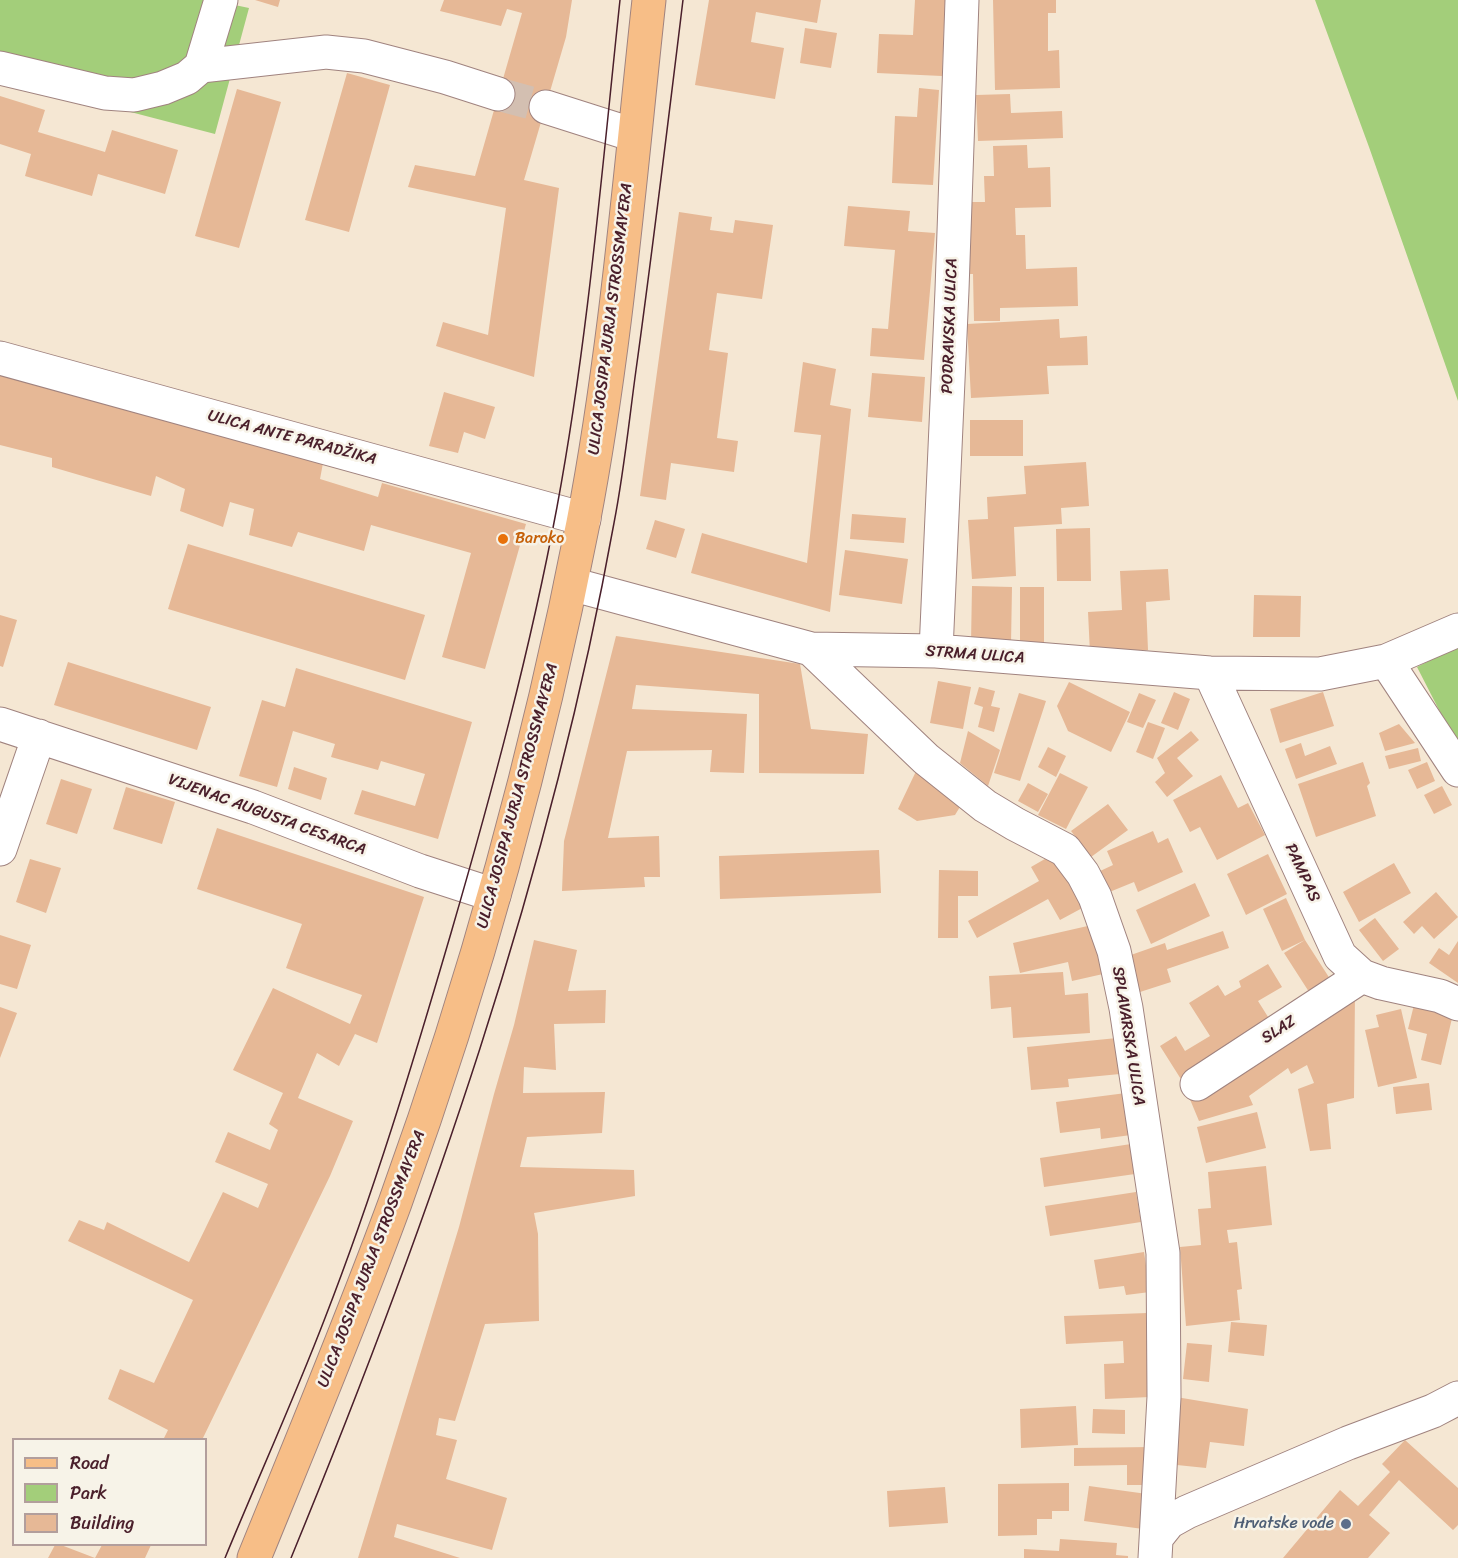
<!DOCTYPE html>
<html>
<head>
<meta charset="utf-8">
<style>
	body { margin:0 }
	#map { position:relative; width:1458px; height:1558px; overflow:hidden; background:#f5e7d3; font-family:Sriracha,sans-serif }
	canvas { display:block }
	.legend { position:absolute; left:12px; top:1438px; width:195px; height:108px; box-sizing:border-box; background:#f7f3e8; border:2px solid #b29e9c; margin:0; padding:8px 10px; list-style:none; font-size:18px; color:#4a1f2b }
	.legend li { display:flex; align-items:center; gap:12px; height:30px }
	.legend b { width:30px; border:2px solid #b29e9c }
</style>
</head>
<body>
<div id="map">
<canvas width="1458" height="1558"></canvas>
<ul class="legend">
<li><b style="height:8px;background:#f7be87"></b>Road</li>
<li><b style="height:16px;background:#a3ce7a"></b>Park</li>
<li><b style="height:16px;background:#e6b896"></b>Building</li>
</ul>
</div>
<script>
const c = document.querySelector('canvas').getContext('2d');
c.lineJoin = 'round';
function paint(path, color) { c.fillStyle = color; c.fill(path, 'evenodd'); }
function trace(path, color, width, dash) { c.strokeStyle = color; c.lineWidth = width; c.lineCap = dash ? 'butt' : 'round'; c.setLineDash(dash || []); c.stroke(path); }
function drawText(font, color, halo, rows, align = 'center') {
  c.font = font + ' Sriracha,sans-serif'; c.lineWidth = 5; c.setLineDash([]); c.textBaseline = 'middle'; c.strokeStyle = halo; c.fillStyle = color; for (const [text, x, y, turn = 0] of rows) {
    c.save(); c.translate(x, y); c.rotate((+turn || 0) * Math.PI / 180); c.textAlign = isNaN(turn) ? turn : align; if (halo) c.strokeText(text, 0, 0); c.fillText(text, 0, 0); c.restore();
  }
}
const green = new Path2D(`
	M0,0h230v4l19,4 -34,126 -215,-56z
	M1315,0h143v401l-89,-254z
	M1458,646v101l-41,-80z`);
const building = new Path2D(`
	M255,0h25l-2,7z
	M444,0h128l-6,37 -42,143 35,8 -25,189 -98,-31 7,-24 45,13 18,-127 -98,-21 7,-22 60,11 47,-163 -15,-4 -6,17 -61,-15z
	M709,0h112l-4,23 -61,-11 -5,30 33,6 -9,51 -80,-14z
	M915,0h30l-3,76 -65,-3 2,-39 34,1z
	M993,0h63v13h-8v38l11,-1 1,38 -65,2z
	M805,28l32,5 -6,35 -31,-5z
	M347,73l43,12 -41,147 -44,-12z
	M919,88l20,2 -6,95 -41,-2 3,-67 22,1z
	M237,89l44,13 -42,146 -44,-12z
	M1010,94l1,19 51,-2 1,27 -85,3 -2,-46z
	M0,96l45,14 -7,22 67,20 7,-22 66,20 -13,44 -67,-20 -6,22 -67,-20 6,-22 -31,-10z
	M1027,145l1,23 22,-1 1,40 -36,1 1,27h9l1,34 51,-2 1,39 -78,2v13h-26l-1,-47h-5l-2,-72h19l-1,-26h10l-1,-30z
	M848,206l62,5 -2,20 27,2 -11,127 -54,-4 2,-28 16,1 7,-79 -51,-4z
	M679,212l33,5 -2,13 23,3 2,-13 38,5 -11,74 -45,-6 -8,57 19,3 -11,85 21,3 -4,31 -63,-9 -5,37 -26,-4z
	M1059,319l1,19 27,-2 1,29 -41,1 2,28 -78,4 -4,-74z
	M803,362l33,7 -6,36 21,4 -21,203 -139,-39 11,-40 105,30 14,-128 -27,-3z
	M872,373l53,4 -3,45 -54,-5z
	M0,375l323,88 -3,16 58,18 4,-14 144,41 -41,145 -43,-12 29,-104 -100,-28 -7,26 -66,-19 -6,15 -43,-12 5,-26 -24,-7 -7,25 -43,-16 5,-22 -29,-13 -5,20 -99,-29v-9l-52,-13z
	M444,392l51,15 -10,32 -21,-7 -6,21 -29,-7z
	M970,420h53v36h-53z
	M1086,462l3,44 -28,2 1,16 -48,3 2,49 -44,3 -4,-59 20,-1 -1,-22 39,-3 -2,-28z
	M852,514l54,4 -2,25 -54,-4z
	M655,520l30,9 -9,29 -30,-9z
	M1090,528l1,53h-34l-1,-52z
	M188,544l237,71 -20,65 -237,-71z
	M845,550l63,9 -6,45 -63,-9z
	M1168,569l2,31 -24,2 2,48 -58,3 -2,-41 34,-2 -2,-39z
	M972,586l40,1 -1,57 -40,-1z
	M1020,587h24v60h-24z
	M1254,595l47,1 -1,41h-47z
	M0,615l17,5 -14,47 -3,-1z
	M616,636l184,28 11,65 57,5 -4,40 -105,-1v-79l-123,-9 -4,24 115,5 -3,59 -34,-1 2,-22 -85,1 -19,87 51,-2 1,41h-16l1,10 -83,4 2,-50z
	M68,662l143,45 -14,43 -143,-45z
	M296,668l176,54 -34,117 -84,-25 8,-24 53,16 10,-32 -44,-13 -3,9 -47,-13 4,-13 -42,-13 -16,56 -38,-11 23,-76 23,7z
	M938,681l33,6 -8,42 -33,-6z
	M1069,682l61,30 -19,40 -43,-21 -11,-25z
	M979,687l16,4 -4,15 9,2 -6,24 -16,-5 5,-20 -9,-3z
	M1174,692l16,7 -12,31 -17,-7z
	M1323,692l11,34 -54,17 -10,-34z
	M1019,693l27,8 -26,80 -26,-8z
	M1139,693l17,7 -13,28 -16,-6z
	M1148,722l17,6 -12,31 -17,-7z
	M1399,724l16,19 -30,8 -6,-18z
	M968,731l32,19 -12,36 -28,-23z
	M1191,731l8,9 -22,18 16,18 -26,21 -12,-15 10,-9 -8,-15z
	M1301,743l4,13 25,-10 7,18 -41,15 -11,-30z
	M1048,747l18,9 -10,21 -18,-10z
	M1418,748l3,13 -32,8 -4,-13z
	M1363,762l7,21 -3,3 9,30 -60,21 -18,-53z
	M1427,762l8,19 -18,8 -9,-19z
	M919,765l47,32 -11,18 -38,6 -19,-12z
	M294,767l33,11 -6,22 -33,-11z
	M1060,773l28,14 -22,42 -28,-14z
	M1221,775l17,33 10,-5 17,32 -48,25 -17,-33 -10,5 -17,-32z
	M61,779l31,10 -15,45 -31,-10z
	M1028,783l20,11 -10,18 -20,-11z
	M1442,786l10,19 -18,9 -10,-19z
	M126,787l49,15 -13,42 -49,-15z
	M1108,804l20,26 -37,27 -20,-26z
	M217,828l207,69 -47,146 -22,-9 -16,32 -22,-13 -19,45 55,23 -23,55 -128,264h-39l5,-10 -60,-31 12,-30 34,14 39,-83 -125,-59 11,-21 25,10 3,-8 82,40 34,-70 35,16 10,-24 -53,-22 13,-30 42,18 8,-20 -9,-6 14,-31 -50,-23 40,-82 77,36 12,-29 -76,-27 16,-44 -105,-35z
	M1153,831l5,12 10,-5 15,34 -45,20 -4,-10 -27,11 -9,-21 15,-7 -6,-14z
	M879,850l2,43 -161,6 -1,-43z
	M1057,852l29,54 -26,14 -12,-21 -71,39 -9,-17 71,-40 -8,-14z
	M1268,854l19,40 -41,21 -19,-41z
	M30,859l31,9 -15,45 -30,-11z
	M1394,863l17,30 -52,29 -16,-30z
	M939,870l39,1v25h-20v42h-20z
	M1195,883l15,33 -59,28 -15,-34z
	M1436,892l22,25 -24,22 -12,-13 -8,8 -11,-12z
	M1286,898l19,42 -23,11 -19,-42z
	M1375,918l24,31 -16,12 -24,-31z
	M1092,925l11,49 -31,7 -4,-19 -48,11 -7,-30z
	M1223,931l6,17 -62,21 4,13 -31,10 -12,-36 37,-13 2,7z
	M0,935l31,10 -14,44 -17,-5z
	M534,940l43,10 -9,41 38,-1 -1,33 -51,1 2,46 -32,-3 -1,26 82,-1 -3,41 -75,4 -7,30 114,3 1,26 -101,17 4,21 1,87 -54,3 -30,97 -16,-3 -3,17 21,5 -11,39 61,19 -15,52 -95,-26 -3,13 66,21h-102l101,-331 35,-133 20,-69z
	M1305,940l27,42 -21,13 -27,-42z
	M1458,941v42l-29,-20 10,-15 10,7z
	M1268,964l14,23 -24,14 17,27 -91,56 -24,-38 16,-10 9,15 25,-15 -21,-33 29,-18 7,11 16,-9 -2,-6z
	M1063,972l2,23 23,-2 2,40 -77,5 -2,-31 -20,2 -2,-33z
	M1355,993l-1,105 -27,6 4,45 -21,2 -12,-62 16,-6 -7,-18 -16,9 -3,-6 -39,28 4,9 -54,16 -10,-24z
	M1414,1005l39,9 -12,51 -20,-5 6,-26 -19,-5z
	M0,1007l17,6 -17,45z
	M1401,1009l16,69 -39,9 -13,-57 14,-3 -3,-12z
	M1117,1038l3,36 -52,5 1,8 -38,3 -4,-43z
	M1429,1083l3,27 -36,4 -3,-27z
	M1126,1093l5,42 -30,4 -1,-11 -40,5 -4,-31z
	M1257,1112l9,36 -60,15 -9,-36z
	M1131,1144l4,30 -91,13 -4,-29z
	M1266,1166l6,59 -45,5 2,13 8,-1 5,47 -5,1 3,30 -54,6 -6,-79 21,-2 -3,-36 13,-1 -3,-36z
	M1136,1192l5,30 -91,14 -5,-30z
	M1144,1252l6,40 -24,3 -2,-9 -25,3 -5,-29z
	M1147,1313l3,84 -45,2 -1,-35 20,-1 -1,-22 -57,3 -2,-28z
	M1231,1322l36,3 -3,31 -36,-4z
	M1187,1343l25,2 -3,37 -26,-3z
	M1176,1397l72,12 -4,37 -34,-4 -4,26 -29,-3z
	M1076,1406l2,39 -57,3 -1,-39z
	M1093,1409l32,1v24l-33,-1z
	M1405,1440l53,48v37l-5,5 -54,-50 -30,35 21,18 -22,25h-85l57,-68 18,16 32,-34 -8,-8z
	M1151,1447v38h-24v-20l-53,1v-18z
	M1069,1483v28h-17v8h-15v16l-39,1v-52z
	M1089,1486l58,8 -4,35 -59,-8z
	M945,1487l3,36 -59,4 -2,-36z
	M1060,1539l57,4 -1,12 12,1v2h-104v-9l35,2z
	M55,1545h6l34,13 7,-13h49l-6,13h-97z`);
const minorTunnel = new Path2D(`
	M498,94l48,13`);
const minor = new Path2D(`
	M201,66l20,-66
	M0,68l105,25 29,2 29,-7 24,-10 14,-12 125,-14 38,4 81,21 53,17
	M546,107l88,28
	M0,358l584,161
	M571,584l240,65 125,2 274,22 110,1 66,-13 72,-31
	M811,649l115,110 59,47 30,18 50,26 18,24 12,23 19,54 12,57 37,245 1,144 -9,161
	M936,651l16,-361 10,-290
	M1386,661l72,109
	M1210,673l130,283 22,20 19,7 59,13 18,8
	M0,724l253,83 167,64 74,24
	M0,849l39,-113
	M1197,1084l165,-108
	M1157,1537l12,-15 18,-10 161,-69 85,-32 25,-13`);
const major = new Path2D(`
	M254,1558c48,-118 97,-235 141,-355 80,-221 143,-449 188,-680 33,-172 47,-349 66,-523`);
const tram = new Path2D(`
	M225,1558c33,-80 69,-159 100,-240 49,-126 88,-255 126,-385 41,-141 79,-282 106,-426 31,-167 45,-338 63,-507
	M291,1558c137,-333 259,-680 323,-1035 10,-51 15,-102 22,-153 17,-123 32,-247 47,-370`);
const markers = [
	[503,539,6,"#e8710a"],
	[1346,1524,6,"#5c6f8a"]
];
const streetNames = [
	["ULICA JOSIPA JURJA STROSSMAYERA",611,319,-83],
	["PODRAVSKA ULICA",950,326,-88],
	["ULICA ANTE PARADŽIKA",292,438,15],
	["STRMA ULICA",975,655,4],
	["ULICA JOSIPA JURJA STROSSMAYERA",518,796,-75],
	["VIJENAC AUGUSTA CESARCA",267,815,20],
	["PAMPAS",1302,873,65],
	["SLAZ",1279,1030,-33],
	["SPLAVARSKA ULICA",1128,1036,81],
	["ULICA JOSIPA JURJA STROSSMAYERA",372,1259,-69]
];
const foodNames = [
	["Baroko",515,539]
];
const serviceNames = [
	["Hrvatske vode",1334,1524]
];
paint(green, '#a3ce7a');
paint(building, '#e6b896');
trace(minorTunnel, '#d3bfb1', 33, [33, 16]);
trace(minor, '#a0837f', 35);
trace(major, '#a0837f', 35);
trace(minor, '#fff', 33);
trace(major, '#f7be87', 33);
trace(tram, '#4a1f2b', 1.5);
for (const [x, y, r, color] of markers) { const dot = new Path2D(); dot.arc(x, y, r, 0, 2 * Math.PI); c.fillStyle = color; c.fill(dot); trace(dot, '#f7f3e8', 2); }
drawText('16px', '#4a1f2b', '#f7f3e8', streetNames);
drawText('16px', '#c56008', '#f7f3e8', foodNames, 'left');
drawText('16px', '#4e5e75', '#f7f3e8', serviceNames, 'right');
</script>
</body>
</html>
